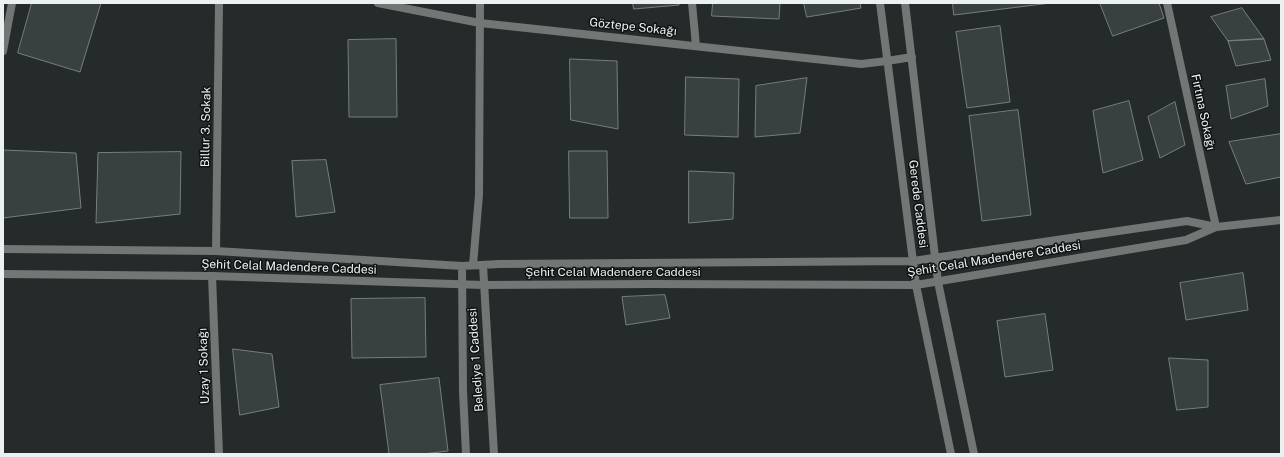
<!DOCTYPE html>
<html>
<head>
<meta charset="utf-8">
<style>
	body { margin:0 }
	#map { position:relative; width:1284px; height:457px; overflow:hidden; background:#252b2b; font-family:"Public Sans",sans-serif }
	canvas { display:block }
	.frame { position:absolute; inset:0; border:4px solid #ecf0f0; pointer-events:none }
</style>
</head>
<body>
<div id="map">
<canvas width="1284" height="457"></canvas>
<div class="frame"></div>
</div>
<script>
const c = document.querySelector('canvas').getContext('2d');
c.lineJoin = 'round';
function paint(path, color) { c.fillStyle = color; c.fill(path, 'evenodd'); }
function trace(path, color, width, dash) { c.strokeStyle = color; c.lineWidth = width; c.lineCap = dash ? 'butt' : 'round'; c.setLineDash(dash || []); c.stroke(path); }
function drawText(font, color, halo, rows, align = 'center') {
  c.font = font + ' "Public Sans",sans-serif'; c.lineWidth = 3; c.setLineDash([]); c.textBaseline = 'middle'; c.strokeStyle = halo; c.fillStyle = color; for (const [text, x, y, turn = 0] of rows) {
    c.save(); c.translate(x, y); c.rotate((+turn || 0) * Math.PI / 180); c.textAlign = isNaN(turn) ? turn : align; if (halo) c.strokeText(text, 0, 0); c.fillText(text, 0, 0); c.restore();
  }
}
const building = new Path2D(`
	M32,3h69l-21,69 -62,-19z
	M633,3h46v2l-45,4z
	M713,3h67l-1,16 -67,-3z
	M804,3h56l1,5 -54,9z
	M953,3h98l-97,12z
	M1100,3h59l5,15 -51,18z
	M1242,8l22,31 -36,2 -17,-24z
	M1000,26l10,76 -43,6 -11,-76z
	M396,39l1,78h-48l-1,-77z
	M1264,39l7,21 -35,6 -8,-25z
	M570,59l47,2 1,68 -47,-9z
	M686,77l53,2 -1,58 -53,-2z
	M807,78l-7,55 -45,4 1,-51z
	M1265,79l3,27 -37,13 -5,-33z
	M1129,101l14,59 -40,13 -10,-62z
	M1175,102l10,43 -25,13 -12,-41z
	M1018,110l13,105 -49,6 -13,-105z
	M1281,134v43l-35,7 -17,-42z
	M3,150l73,3 5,55 -78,10z
	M569,151h38l1,67h-38z
	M181,152l-1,62 -84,9 2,-70z
	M326,160l9,52 -39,5 -4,-56z
	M689,171l45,2 -1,46 -44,4z
	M1243,273l5,37 -62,10 -6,-37z
	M665,295l5,23 -44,7 -4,-28z
	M425,298l1,59 -74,1 -1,-59z
	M1045,314l8,56 -48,7 -8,-56z
	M233,349l39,5 7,53 -39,8z
	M1169,358l39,2v47l-31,3z
	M439,378l9,73 -25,3h-34l-9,-69z`);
const minor = new Path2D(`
	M378,3l102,20 381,41 26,-3
	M692,3l4,43
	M1167,3l49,224
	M3,51l9,-48
	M216,251l3,-248
	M473,265l6,-70 1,-192
	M212,276l7,178`);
const tertiary = new Path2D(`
	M880,3l36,282 35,169
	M905,3l33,279 36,172
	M887,61l25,-4
	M3,249l213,2 246,15 37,-2 414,-3 274,-40 29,6 65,-7
	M483,265l11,189
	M462,266l1,125 3,63
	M3,274l209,2 271,9 168,-1 265,1 270,-45 30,-13`);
const streetNames = [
	["Göztepe Sokağı",633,27,6],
	["Fırtına Sokağı",1203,112,78],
	["Billur 3. Sokak",206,127,-89],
	["Gerede Caddesi",918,204,83],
	["Şehit Celal Madendere Caddesi",994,259,-9],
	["Şehit Celal Madendere Caddesi",289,267,2],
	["Şehit Celal Madendere Caddesi",613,272],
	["Belediye 1 Caddesi",476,360,-94],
	["Uzay 1 Sokağı",204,366,-92]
];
paint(building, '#394040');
trace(building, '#767e7d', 1);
trace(minor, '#727675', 8);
trace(tertiary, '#727675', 8);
drawText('12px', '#ecf0f0', '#101313', streetNames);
</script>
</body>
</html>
